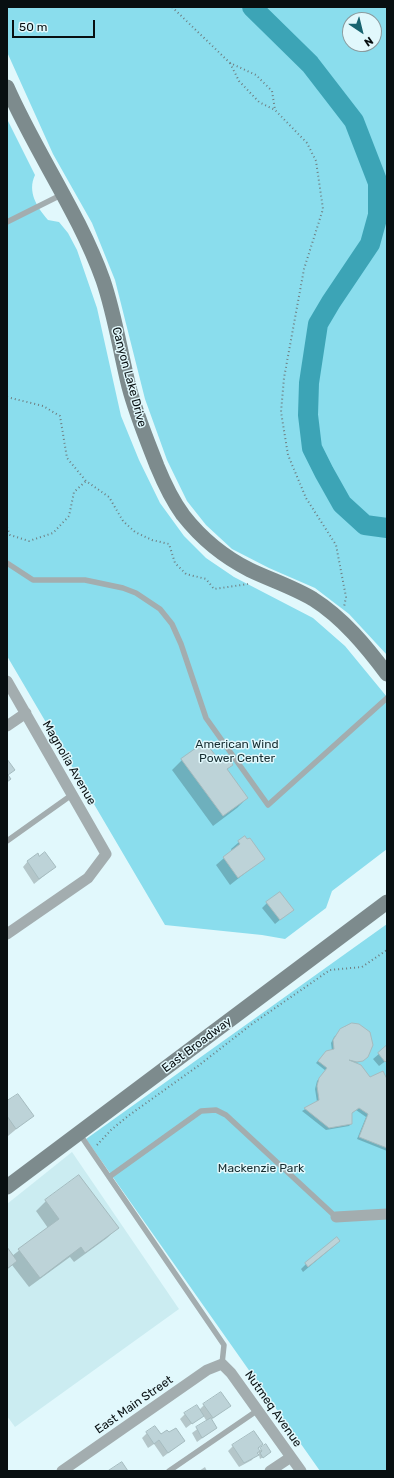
<!DOCTYPE html>
<html>
<head>
<meta charset="utf-8">
<style>
	body { margin:0 }
	#map { position:relative; width:394px; height:1478px; overflow:hidden; background:#e1f8fc; font-family:Rubik,sans-serif }
	canvas { display:block }
	.frame { position:absolute; inset:0; border:8px solid #080f11; pointer-events:none }
	.north { position:absolute; left:342px; top:12px; width:40px; height:40px; box-sizing:border-box; background:#e1f8fc; border:1px solid #8a9b9e; border-radius:50%; rotate:145deg; font-size:11px; font-weight:700; line-height:16px; text-align:center; color:#080f11 }
	.north::after { content:''; display:block; margin:auto; width:14px; height:18px; background:#196470; clip-path:polygon(50% 0,100% 100%,50% 72%,0 100%) }
	.scale { position:absolute; left:12px; top:20px; width:83px; height:18px; box-sizing:border-box; border:2px solid #080f11; border-top:0; padding-left:5px; font-size:12px; line-height:14px; white-space:nowrap; color:#080f11; -webkit-text-stroke:3px #e1f8fc; paint-order:stroke }
</style>
</head>
<body>
<div id="map">
<canvas width="394" height="1478"></canvas>
<div class="frame"></div>
<div class="north">N</div>
<div class="scale">50 m</div>
</div>
<script>
const c = document.querySelector('canvas').getContext('2d');
c.lineJoin = 'round';
function paint(path, color) { c.fillStyle = color; c.fill(path, 'evenodd'); }
function trace(path, color, width, dash) { c.strokeStyle = color; c.lineWidth = width; c.lineCap = dash ? 'butt' : 'round'; c.setLineDash(dash || []); c.stroke(path); }
function drawText(font, color, halo, rows, align = 'center') {
  c.font = font + ' Rubik,sans-serif'; c.lineWidth = 3; c.setLineDash([]); c.textBaseline = 'middle'; c.strokeStyle = halo; c.fillStyle = color; for (const [text, x, y, turn = 0] of rows) {
    c.save(); c.translate(x, y); c.rotate((+turn || 0) * Math.PI / 180); c.textAlign = isNaN(turn) ? turn : align; if (halo) c.strokeText(text, 0, 0); c.fillText(text, 0, 0); c.restore();
  }
}
const built = new Path2D(`
	M72,1152l107,157 -164,118 -8,-11v-212z`);
const green = new Path2D(`
	M7,7h380v648l-38,-41 -34,-26 -46,-20 -37,-19 -26,-24 -19,-24 -20,-41 -22,-61 -30,-119 -23,-57 -39,-69 -46,-102zM350,20h24v24h-24z
	M7,119l28,56c-8,17 2,32 13,45l11,2 9,11 9,17 20,58 24,108 18,44 21,43 24,33 22,22 28,19 79,41 32,28 42,51v152l-55,42 -6,17 -41,31 -23,-4 -97,-10 -158,-269z
	M387,924v547h-67l-234,-332z`);
const shadow = new Path2D(`
	M182,760l36,1 14,4 -6,5 21,28 -10,10 -24,18 -41,-56z
	M239,842l24,17 -33,26 -14,-20 16,-14 -1,-2z
	M28,861l27,6 -21,17 -11,-17z
	M267,903l25,7 -17,14 -13,-16z
	M359,1025l5,34 -5,3 -5,1 15,15 18,3v70l-30,-12 9,-22 -10,-7 -5,4v10l-2,2 -23,4 -24,-19 15,-9 -2,-13 2,-8 9,-10 -10,-8 8,-9 8,-3 -1,-8 3,-6 12,-11z
	M387,1047v13l-8,6 -6,-7z
	M7,1102l25,14 -24,20 -1,-1z
	M46,1201l71,27 -10,10 -33,24 -4,-5 -41,30 -17,-22 -5,4v-20l5,7 36,-28 -12,-17z
	M337,1239l2,2 -5,5 -31,26 -2,-3 5,-5z
	M204,1405l25,1 -18,14 5,8 -19,14 -5,-9 15,-11 -4,-7 -17,13 -6,-9 5,-5 14,-4z
	M147,1433l14,2 23,6 -21,16 -9,-13 -6,4 -6,-10z
	M262,1444l-4,5 1,2 7,-5 2,8 -8,5 -2,-8 -6,9 -13,7 -11,-16 5,-5z
	M205,1467l2,4h-8z`);
const river = new Path2D(`
	M252,7l58,57 44,57 24,62v32l-8,29 -39,58 -13,22 -9,59 -1,32 4,33 12,24 18,32 23,21 22,3`);
const building = new Path2D(`
	M205,742l14,18 7,-5 7,10 -6,4 21,29 -25,18 -42,-57z
	M7,759l8,11 -7,5 3,4 -4,3z
	M245,836l2,3 3,-1 15,21 -27,19 -15,-21 17,-13 -2,-3z
	M45,852l11,15 -17,12 -12,-18 11,-8 1,3z
	M280,892l14,18 -14,10 -14,-18z
	M352,1023l7,1 11,8 3,13 -5,12 -5,4 -6,1 -8,-2 12,5 9,12 13,-6 4,8v69l-28,-11 9,-23 -9,-6 -7,5v11l-23,4 -25,-20 15,-8 -2,-14 2,-8 8,-10 -9,-7 8,-10 8,-2 -1,-9 7,-11z
	M387,1045v15l-2,2 -7,-9z
	M18,1094l16,22 -18,13 -9,-13v-15z
	M79,1175l40,53 -34,25 -4,-6 -41,31 -22,-29 41,-30 -14,-19z
	M337,1237l3,4 -32,26 -3,-4z
	M7,1247l10,14 -10,8z
	M221,1392l10,14 -18,12 -10,-14z
	M197,1405l7,11 -12,8 -8,-11z
	M211,1418l6,10 -15,10 -6,-11z
	M155,1426l6,8 6,-4 2,2 7,-4 9,13 -17,12 -9,-13 -5,4 -8,-12z
	M254,1431l9,13 -5,4 2,3 -3,2 2,2 -15,8 -12,-18z
	M266,1444l5,8 -8,6 -3,-5 2,-2 -2,-3z
	M122,1462l6,9h-20z`);
const path = new Path2D(`
	M172,7l58,56 26,12 16,16 3,19
	M230,63l9,18 20,21 16,8 32,33 9,18 7,48 -19,60 -20,109 -3,34 7,43 18,43 30,47 10,52 -2,10
	M7,397l36,9 17,10 7,42 19,23 23,16 14,24 12,11 17,8 17,4 6,19 11,11 20,5 8,10 34,-5
	M7,527l3,8 19,6 24,-8 16,-17 5,-24 12,-11
	M97,1145l14,-15 17,-14 70,-50 54,-42 78,-54 32,-3 25,-17`);
const lane = new Path2D(`
	M7,222l54,-27
	M7,563l26,17h52l38,8 13,5 24,16 12,15 9,20 25,74 62,87 119,-107
	M7,841l66,-47
	M79,1133l145,212 -2,19
	M109,1177l92,-66 15,-1 10,5 110,102
	M169,1471l89,-61`);
const street = new Path2D(`
	M7,681l99,173 -18,24 -81,56
	M7,726l19,-13
	M336,1217l51,-3
	M62,1471l145,-101 15,-6 9,9 70,98
	M270,1471l21,-14`);
const secondary = new Path2D(`
	M7,87c29,66 72,126 96,193 12,35 17,71 26,107 7,27 18,53 28,79 7,17 15,34 26,49 18,23 41,42 67,55 21,10 43,17 63,29 30,19 53,47 74,75
	M7,1187l380,-285`);
const streetNames = [
	["Canyon Lake Drive",129,377,75],
	["Magnolia Avenue",69,763,60],
	["East Broadway",197,1045,-37],
	["East Main Street",134,1405,-35],
	["Nutmeq Avenue",273,1409,55]
];
const parkNames = [
	["American Wind",237,745],
	["Power Center",237,759],
	["Mackenzie Park",261,1169]
];
paint(built, '#cbecf1');
paint(green, '#8added');
paint(shadow, '#0003');
trace(river, '#3ca4b6', 20);
paint(building, '#bdd3d8');
trace(building, '#a5bbbf', 1);
trace(path, '#6f7e81', 2, [1, 3]);
trace(lane, '#a3adaf', 5.5);
trace(street, '#a3adaf', 11);
trace(secondary, '#7d8b8d', 15);
drawText('12px', '#080f11', '#e1f8fc', streetNames);
drawText('12px', '#172e32', '#e1f8fc', parkNames);
</script>
</body>
</html>
